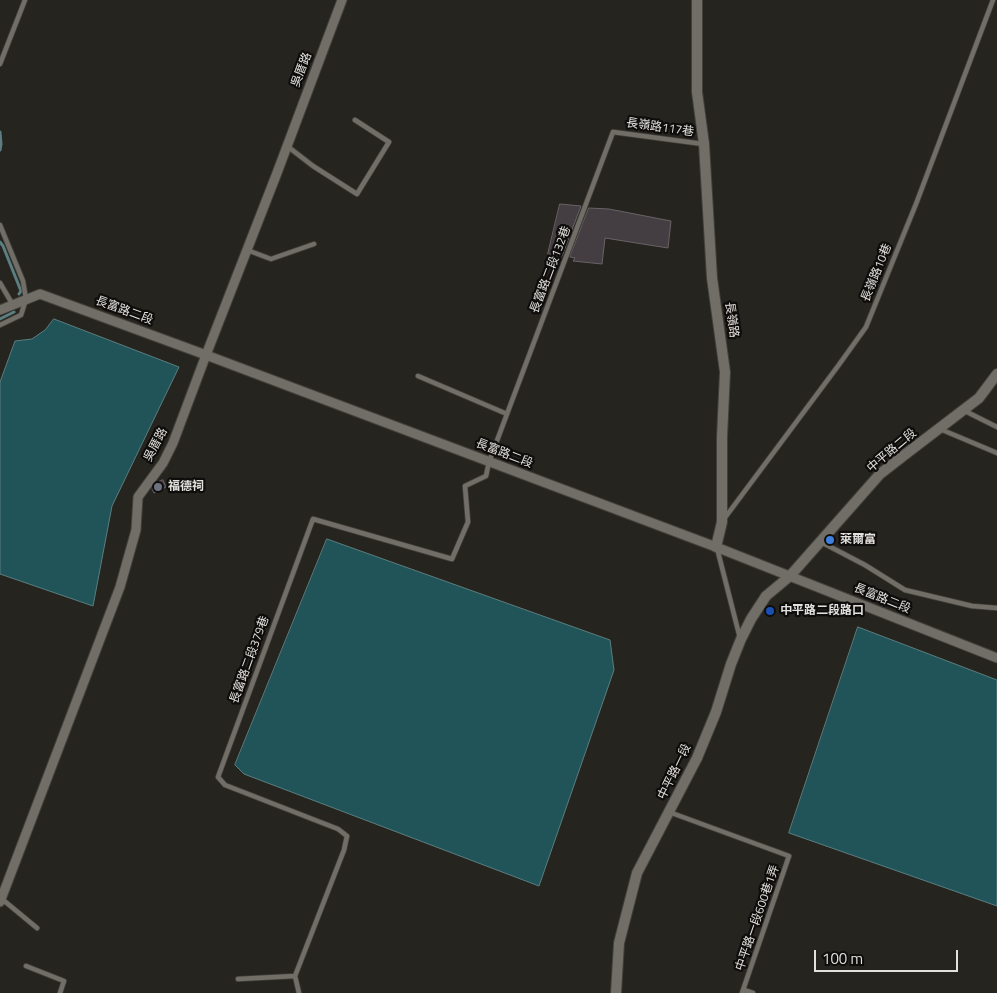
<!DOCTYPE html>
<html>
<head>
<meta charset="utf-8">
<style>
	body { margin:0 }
	#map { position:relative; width:997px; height:993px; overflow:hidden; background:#26241e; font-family:"Titillium Web",sans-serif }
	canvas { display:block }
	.scale { position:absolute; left:814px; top:950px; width:144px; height:22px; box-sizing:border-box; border:2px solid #e3e1dd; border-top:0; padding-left:6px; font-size:15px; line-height:18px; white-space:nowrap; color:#e3e1dd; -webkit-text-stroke:4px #0e0d0b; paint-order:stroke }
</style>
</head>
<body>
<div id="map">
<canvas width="997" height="993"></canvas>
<div class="scale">100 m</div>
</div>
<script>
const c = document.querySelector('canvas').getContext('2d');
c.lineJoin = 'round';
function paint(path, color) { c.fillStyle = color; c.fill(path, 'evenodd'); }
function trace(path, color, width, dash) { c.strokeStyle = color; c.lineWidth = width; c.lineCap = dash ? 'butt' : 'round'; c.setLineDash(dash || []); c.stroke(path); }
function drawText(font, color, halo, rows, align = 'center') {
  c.font = font + ' "Titillium Web","Noto Sans TC",sans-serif'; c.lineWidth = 4.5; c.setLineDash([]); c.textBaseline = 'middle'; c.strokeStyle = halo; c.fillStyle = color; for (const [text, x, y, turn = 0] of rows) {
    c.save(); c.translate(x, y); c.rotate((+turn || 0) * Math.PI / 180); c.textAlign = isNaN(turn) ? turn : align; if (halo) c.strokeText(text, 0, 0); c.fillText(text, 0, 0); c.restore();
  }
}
const water = new Path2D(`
	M54,319l125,48 -67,139 -19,100 -93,-32v-192l15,-41 17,-2 13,-9z
	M327,539l283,101 4,30 -75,216 -295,-112 -9,-9z
	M858,627l139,53v226l-208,-73z`);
const stream = new Path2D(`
	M0,132l1,12 -1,6
	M0,242l3,4 18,45 -2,3
	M0,319l14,-7`);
const building = new Path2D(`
	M560,204l21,2 -19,50 -14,-2z
	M589,208l20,1 62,12 -3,27 -63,-10 -3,26 -29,-3 2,-3 -5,-1z
	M163,480l3,7 -12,6 -2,-4 4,-6z`);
const service = new Path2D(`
	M0,64l25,-64
	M287,146l26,20 44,28 32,-52 -34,-22
	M0,225l23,56 3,18 -5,16 -21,10
	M247,250l24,9 43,-15
	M0,283l13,22
	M965,411l32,16
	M507,414l106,-282 90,12
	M940,429l57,24
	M724,519l114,-153 28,-39 50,-123 77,-204
	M821,542l44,23 40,25 67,16 25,2
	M717,548l23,90
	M669,812l120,44 -47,137
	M2,899l35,29
	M26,966l38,15 -4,12
	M295,976l49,-126 3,-14 -9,-7 -113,-44 -7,-8 95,-258 139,40 16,-37 -3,-36 21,-10 3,-14 18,-48 -89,-38
	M238,979l57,-3 4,17
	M744,990l9,3`);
const minor = new Path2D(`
	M0,310l40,-16 166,61 510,192 281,111
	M0,902l120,-315 16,-57 2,-33 25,-34 10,-20 33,-88 71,-182 65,-173`);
const tertiary = new Path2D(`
	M697,0v92l7,52 8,134 13,94 -3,65v85l-6,25
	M616,993l3,-50 18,-70 60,-115 19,-46 15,-48 10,-25 10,-20 15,-23 24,-20 90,-102 27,-21 72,-55 18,-24`);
const markers = [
	[158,487,5,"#6b7280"],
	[830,540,5,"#3f7fe0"],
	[770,611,5,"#1a4fb4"]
];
const streetNames = [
	["吳厝路",302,70,-69],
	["長嶺路117巷",660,128,8],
	["長富路二段132巷",551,270,-69],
	["長嶺路10巷",877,273,-68],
	["長富路二段",124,311,20],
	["長嶺路",731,320,82],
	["吳厝路",156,445,-62],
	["中平路二段",892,451,-40],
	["長富路二段",504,454,21],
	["長富路二段",882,599,22],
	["長富路二段379巷",250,660,-70],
	["中平路一段",675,772,-64],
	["中平路一段600巷1弄",758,918,-71]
];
const poiNames = [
	["福德祠",168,487],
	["萊爾富",840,540],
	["中平路二段路口",780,611]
];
paint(water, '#215458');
trace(water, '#5b7e80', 1);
trace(stream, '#5b7e80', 3);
paint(building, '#443e42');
trace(building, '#696267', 1);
trace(service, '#42403b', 6);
trace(minor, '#42403b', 11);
trace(tertiary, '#42403b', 12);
trace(service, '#716e67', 4.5);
trace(minor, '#716e67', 9);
trace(tertiary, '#716e67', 10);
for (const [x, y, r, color] of markers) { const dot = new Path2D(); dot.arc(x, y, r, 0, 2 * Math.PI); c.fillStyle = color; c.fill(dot); trace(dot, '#0e0d0b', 2); }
drawText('12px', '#e3e1dd', '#0e0d0b', streetNames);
drawText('bold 12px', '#e3e1dd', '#0e0d0b', poiNames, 'left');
</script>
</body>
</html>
